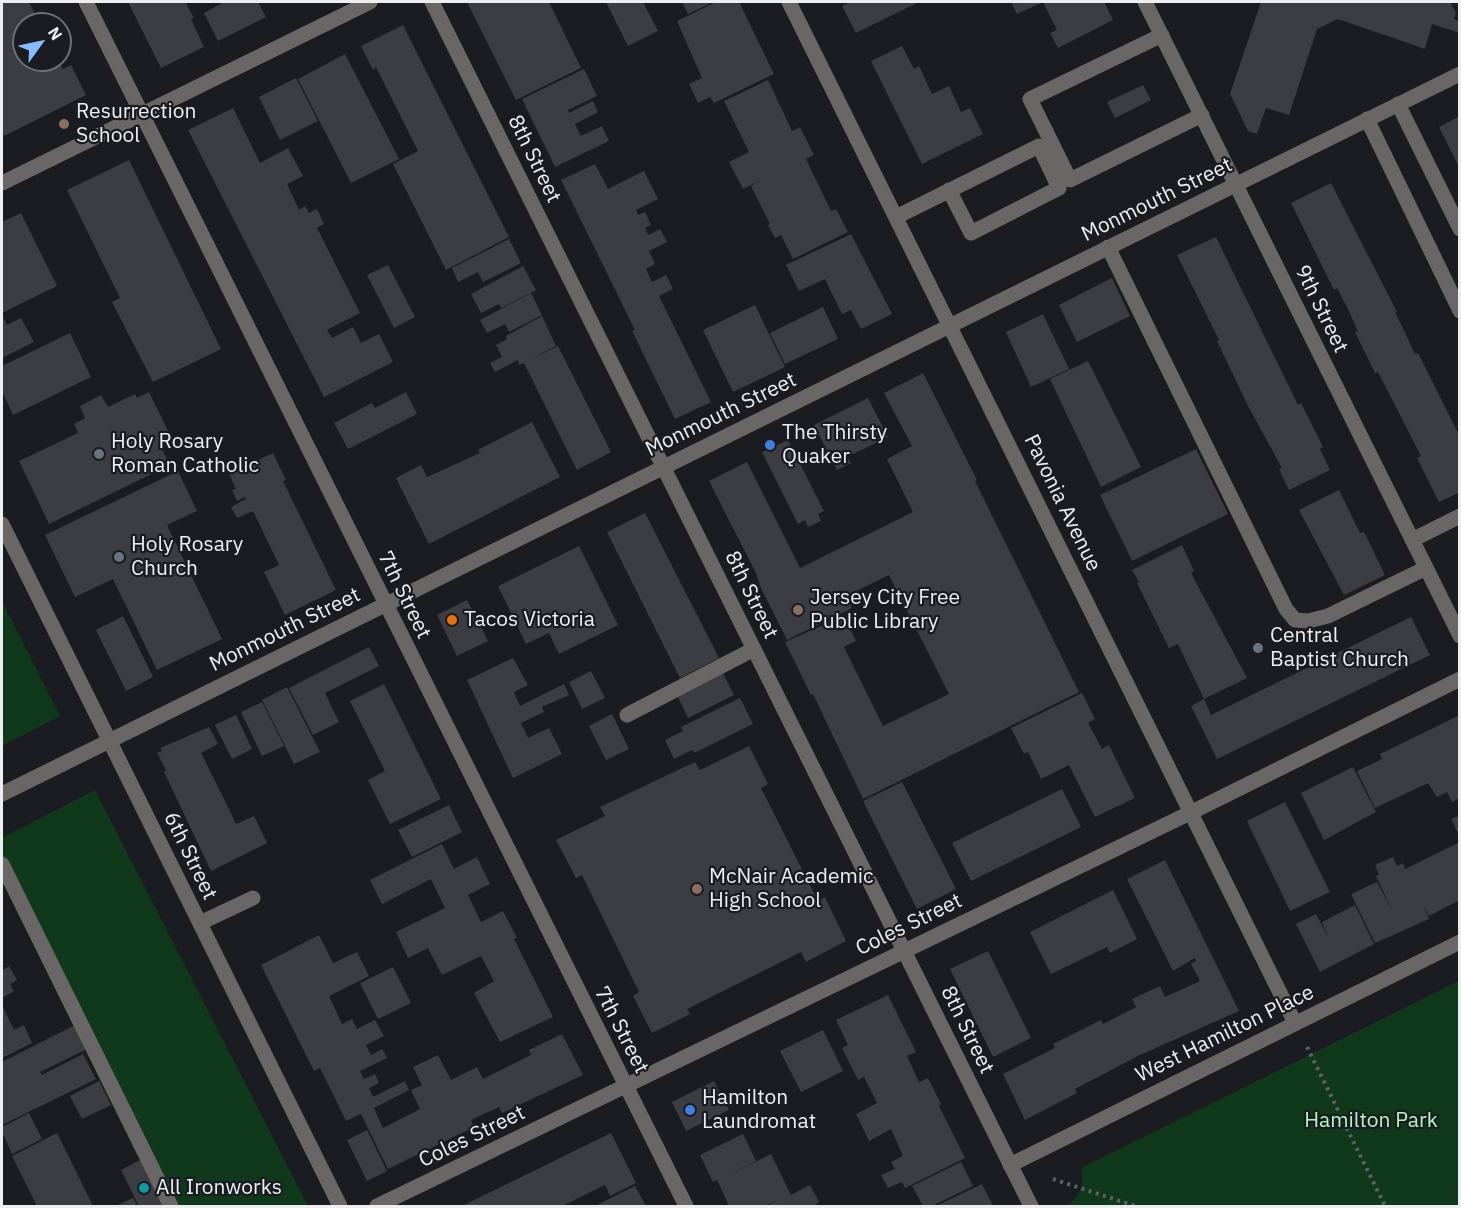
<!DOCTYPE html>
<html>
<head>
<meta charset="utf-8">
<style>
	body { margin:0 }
	#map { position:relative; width:1461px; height:1208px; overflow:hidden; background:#1b1c21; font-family:"IBM Plex Sans",sans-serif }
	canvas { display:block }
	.frame { position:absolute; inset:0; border:3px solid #edeef2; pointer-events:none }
	.north { position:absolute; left:12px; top:12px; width:60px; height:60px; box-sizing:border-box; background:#1b1c21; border:2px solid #6f7075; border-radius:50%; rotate:57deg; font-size:16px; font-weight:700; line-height:24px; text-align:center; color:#edeef2 }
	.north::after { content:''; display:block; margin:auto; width:21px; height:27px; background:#87bbfb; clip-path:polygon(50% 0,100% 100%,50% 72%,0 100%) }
</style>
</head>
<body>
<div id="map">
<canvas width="1461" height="1208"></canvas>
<div class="frame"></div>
<div class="north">N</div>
</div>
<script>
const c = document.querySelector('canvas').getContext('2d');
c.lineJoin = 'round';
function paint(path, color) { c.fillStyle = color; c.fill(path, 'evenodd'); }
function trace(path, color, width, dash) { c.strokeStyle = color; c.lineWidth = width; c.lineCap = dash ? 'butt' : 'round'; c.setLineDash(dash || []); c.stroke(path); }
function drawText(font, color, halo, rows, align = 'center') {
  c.font = font + ' "IBM Plex Sans",sans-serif'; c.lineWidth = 4.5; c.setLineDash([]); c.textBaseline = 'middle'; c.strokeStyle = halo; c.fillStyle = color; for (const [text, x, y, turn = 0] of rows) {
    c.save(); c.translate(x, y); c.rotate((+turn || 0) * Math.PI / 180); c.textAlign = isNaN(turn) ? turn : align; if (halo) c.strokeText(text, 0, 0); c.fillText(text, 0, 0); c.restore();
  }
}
const green = new Path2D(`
	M2,601l58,115 -58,30z
	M95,790l212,414 -4,2h-124l-177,-347v-21z
	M1459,981v225h-392c13,-9 18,-22 14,-38z`);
const building = new Path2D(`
	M2,2h27l11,22h-16v36h34l5,9 8,-4 15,30 -82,41 -2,-4z
	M128,2h57l9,16 -3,1 13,28 -43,21z
	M224,2h34l8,15 -48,24 -14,-28z
	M467,2h82l32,66 -65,32z
	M606,2h37l15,29 -30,15z
	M682,2h31l-25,12z
	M716,2h23l35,72 -60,29 -4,-6 -12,6 -9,-19 13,-6 -25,-57z
	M851,2h68l-63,31 -14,-27z
	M1011,2h32l-26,12z
	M1043,2h61l9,18 -55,28 -8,-15 7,-3z
	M1261,2h189l6,11 -2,6 6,3v11l-28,-9 -7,25 -87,-30 -21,10 -28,86 -23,-7 -9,26 -9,-3 -18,-37z
	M403,25l106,212 -63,33 -53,-106 25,-13 -42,-84 -3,3 -12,-24z
	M902,46l12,23 5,-3 13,28 17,-8 12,26 9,-4 13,26 -61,30 -51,-103z
	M345,54l54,105 -48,24 -53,-104z
	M584,69l13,27 -29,14 1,3 24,-12 5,11 -23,12 6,12 21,-10 7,15 -54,26 -33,-68z
	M296,78l22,43 -38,19 -21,-43z
	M768,80l24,51 8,-4 14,28 -8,4 25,52 5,-2 12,23 -55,27 -12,-24 -6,3 -7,-13 2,-1 -19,-38 10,-6 -18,9 -14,-27 20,-10 -25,-51z
	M1143,85l8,15 -36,18 -8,-16z
	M233,108l27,55 28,-15 15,28 -16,8 12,26 6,-4 4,7 8,-4 7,15 -7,4 43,85 -33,17 5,8 21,-11 8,16 18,-9 14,28 -69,35 -136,-267z
	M1460,116v53l-21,-42z
	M129,160l92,189 -68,33 -41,-80 8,-4 -53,-108z
	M595,164l13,25 36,-18 14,28 -22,11 2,5 7,-3 6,13 -6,3 3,7 12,-6 7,13 -18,9 6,13 -9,5 6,13 14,-7 7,14 -14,7 52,106 -36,17 -43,-88 3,-1 -74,-150z
	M1331,183l66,129h-2l20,42 3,-1 42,84 -3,1 3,4v50l-21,10 -22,-44 4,-2 -43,-84 -3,1 -20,-41 3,-1 -10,-22 -11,-21 -3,2 -43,-87z
	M21,213l36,73 -55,27v-91z
	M851,234l41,80 -31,15 -10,-19 -9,4 -17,-35 -26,12 -13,-26z
	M1216,237l82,168 3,-2 22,44 -3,2 10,21 -41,20 -10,-21 3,-1 -34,-62 -31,-65 2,-1 -42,-85z
	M509,239l12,24 -38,19 -5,-10 -20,10 -6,-14z
	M388,265l27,52 -21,11 -27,-53z
	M523,266l13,24 -35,18 -2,-4 -18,9 -10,-19z
	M1112,278l18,38 -53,26 -18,-37z
	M531,293l11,22 -33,17 -4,-8 -18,9 -7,-13z
	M755,305l30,62 -52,25 -30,-62z
	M823,307l15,32 -53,25 -15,-31z
	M1043,314l26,55 -38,18 -25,-55z
	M2,315l5,10 14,-7 13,24 -32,16z
	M542,316l14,30 -27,14 29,-14 53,106 -34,18 -53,-107 -5,2 -1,-5 -23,12 -5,-9 12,-6 -6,-12 11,-6 -1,-3z
	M70,333l21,44 -78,38 -11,-24v-25z
	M1088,361l53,106 -40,20 -51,-108z
	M923,373l54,107 -2,1 104,211 -216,107 -50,-105 -2,1 -26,-53 59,-26 12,25 -12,6 39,79 66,-32 -60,-119 -43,21 6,12 -65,32 -26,-52 -5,-15 -47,-92 38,-19 53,106 113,-56 -26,-53 25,-13 -28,-53z
	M149,392l24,49 -12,6 9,18 -121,59 -30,-63 59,-28 -4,-9 11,-6 -5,-12 21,-11 7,12 27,-13 2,4z
	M406,392l11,22 -69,35 -14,-26 38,-20 3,5z
	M868,398l20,39 -41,20 4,6 -14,7 -23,-45z
	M532,422l28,55 -131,67 -33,-66 25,-13 6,12 53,-24 -2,-3z
	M788,440l36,71 -6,3 3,7 -13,6 -3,-7 -7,4 -36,-72z
	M1196,449l32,65 -96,47 -32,-66z
	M273,453l13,27 -3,1 53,109 -51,25 -21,-43 15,-7 -26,-54 -16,7 -6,-11 15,-8 -1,-2 -8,4 -5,-11 4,-1 -7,-15z
	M178,471l19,40 -30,14 55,114 -65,31 -44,-91 -38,18 -30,-62z
	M1339,490l21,43 4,-1 21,43 -41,20 -45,-85z
	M645,513l74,145 -39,20 -73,-146z
	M1182,545l12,26 -3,2 56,105 -43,21 -26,-55 -9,4 -32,-65 2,-1 -7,-12z
	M579,546l39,79 -59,29 -10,-21 -23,11 -28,-58z
	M467,600l21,41 -31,15 -20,-41z
	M123,616l30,61 -27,14 -30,-61z
	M1411,617l19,38 -213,104 -26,-53 13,-7 7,16z
	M369,647l10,19 -54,27 14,29 -26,13 -24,-47z
	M513,658l15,27 -14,7 6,14 44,-22 5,11 -27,12 2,5 -23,11 7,15 21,-10 13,26 -49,24 -46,-98z
	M591,671l14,27 -23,11 -13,-27z
	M723,673l11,22 -46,23 -11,-23z
	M384,684l57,115 -51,25 -22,-44 17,-9 -35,-70z
	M287,687l33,65 -26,12 -32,-64z
	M1082,693l13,26 -7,4 14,26 7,-4 26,53 -40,19 -26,-52 -28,14 -13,-27 -4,2 -13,-26z
	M740,698l13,26 -59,29 -2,-3 -18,9 -9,-19 18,-9 -2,-4z
	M262,702l22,44 -22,10 -21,-44z
	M612,714l17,35 -23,11 -17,-34z
	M236,715l16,34 -20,10 -17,-34z
	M1460,715v83l-8,4 -5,-10 -10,5 -9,-14 -53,25 -18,-37 25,-12 -2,-5z
	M209,727l9,17 -17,9 27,54 8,17 18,-8 13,27 -56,28 -47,-99 2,-2 -9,-17 5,-2 -2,-3z
	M749,746l19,38 -7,4 57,113 7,-4 21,44 -40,21 -5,-10 -114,57 3,5 -38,19 -19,-37 6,-4 -57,-117 -6,3 -20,-38 49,-24 -5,-9 95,-45 5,8z
	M1353,767l23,45 -52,28 -23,-47z
	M902,782l54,107 -39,20 -54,-108z
	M1062,789l19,38 -110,54 -19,-38z
	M1285,802l45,90 -40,19 -43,-90z
	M449,805l13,27 -50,25 -14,-27z
	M1460,815v22l-9,-18z
	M1460,842v58l-31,16 -6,-11 6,14 -54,24 -24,-49 26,-12 16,30 -17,-36 3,-1 -4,-10 18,-8 4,9 6,-3 2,6z
	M442,844l12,25 23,-12 13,27 -22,11 13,27 22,-11 14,27 -3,1 39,78 -53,25 -26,-49 20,-12 -13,-25 -39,19 -14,-27 -20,10 -12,-26 49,-24 -14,-29 -49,25 -12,-24z
	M1165,860l74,151 -99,44 -65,34 2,4 -52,27 -22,-46 52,-26 -2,-4 48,-24 2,4 33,-17 -4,-8 28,-13 5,11 35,-16 -9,-17 5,-3 -1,-3 -22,13 -46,-92z
	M1113,890l24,49 -27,14 -3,-6 -56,27 -21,-42z
	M1355,905l19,39 -54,28 -24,-48 20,-10 13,25 -7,-17z
	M319,935l14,28 24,-11 12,24 -40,20 13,28 10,-5 5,10 18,-9 9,16 -18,9 5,10 11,-6 5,9 -27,13 4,8 11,-5 4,9 -10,5 4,9 32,-16 4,9 -35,18 9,20 37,-19 -9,-19 11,-5 -9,-18 25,-12 13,25 26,-13 6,12 48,-24 -2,-5 33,-16 21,41 -81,38 -3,-6 -28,13 3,7 -86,42 -27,-55 -15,7 -26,-53 -6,3 -53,-106z
	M988,951l43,87 -38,19 -43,-88z
	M2,966l1,4 6,-4 8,14 -7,4 4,7 -12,7z
	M393,967l18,36 -33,16 -18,-36z
	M888,995l28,57 -9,4 12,26 9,-4 13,26 -2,2 26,52 -60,30 -3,-6 -14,6 -7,-13 14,-6 -4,-7 12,-6 -12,-27 -22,12 -13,-27 21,-11 -13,-26 -6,3 -16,-32 6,-3 -12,-25z
	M2,1005l12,25 10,-5 8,18 -30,15z
	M75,1025l12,24 -47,23 2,3 41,-21 13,25 -94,46v-63z
	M823,1030l20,41 -42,21 -21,-41z
	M99,1081l12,24 -29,14 -12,-23z
	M714,1081l15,29 -43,21 -14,-29z
	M29,1113l13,26 -30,15 -10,-22v-5z
	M367,1130l20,41 -20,10 -20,-41z
	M57,1133l13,26 23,47h-56l-25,-50z
	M611,1133l25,50 -26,13 -5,-11 -43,21h-100z
	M743,1134l13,27 -35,18 50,-25 20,41 19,-10 9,17 -5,4h-47l13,-7 -15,7h-36l-12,-26 -4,2 -13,-27z
	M144,1158l24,48h-29l-18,-36z
	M961,1162l12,24 -41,20h-9l-11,-20z
	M982,1184l11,22h-57z
	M635,1186l11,20h-51z
	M133,1198l5,8h-22z`);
const path = new Path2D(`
	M1307,1047l78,159
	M1053,1179l82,27`);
const minor = new Path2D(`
	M86,2l600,1204
	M432,2l599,1204
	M789,2l506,1021
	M1145,2l315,634
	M1162,35l-132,64 40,81 132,-65
	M1398,104l62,125
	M1367,119l93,192
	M2,183l368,-181
	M896,217l143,-71 20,42 -88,45 -22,-43
	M1108,247l178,362 9,11 13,1 20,-5 98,-48
	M2,524l338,682
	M1412,540l48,-24
	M627,715l127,-66
	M2,794l1458,-720
	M2,864l169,342
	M200,923l53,-25
	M1010,1165l450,-223
	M377,1206l815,-394 268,-133`);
const markers = [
	[64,124,6,"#8d6e63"],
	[770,445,6,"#3f7fe0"],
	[99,454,6,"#6b7280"],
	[119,557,6,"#6b7280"],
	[798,610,6,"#8d6e63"],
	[452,620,6,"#e8710a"],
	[1258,648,6,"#6b7280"],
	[697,889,6,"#8d6e63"],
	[690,1110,6,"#3f7fe0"],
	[144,1188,6,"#0f9aa8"]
];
const poiNames = [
	["Resurrection",76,112],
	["School",76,136],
	["The Thirsty",782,433],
	["Quaker",782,457],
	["Holy Rosary",111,442],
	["Roman Catholic",111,466],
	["Holy Rosary",131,545],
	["Church",131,569],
	["Jersey City Free",810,598],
	["Public Library",810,622],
	["Tacos Victoria",464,620],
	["Central",1270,636],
	["Baptist Church",1270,660],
	["McNair Academic",709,877],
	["High School",709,901],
	["Hamilton",702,1098],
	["Laundromat",702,1122],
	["All Ironworks",156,1188]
];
const streetNames = [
	["8th Street",534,159,64],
	["Monmouth Street",1157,200,-26],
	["9th Street",1321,309,64],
	["Monmouth Street",721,415,-26],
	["Pavonia Avenue",1062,503,64],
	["7th Street",404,595,64],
	["8th Street",751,595,64],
	["Monmouth Street",285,630,-26],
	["6th Street",190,856,64],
	["Coles Street",909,925,-26],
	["7th Street",621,1030,63],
	["8th Street",967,1030,64],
	["West Hamilton Place",1225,1034,-26],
	["Coles Street",472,1137,-26]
];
const parkNames = [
	["Hamilton Park",1371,1121]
];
paint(green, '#10391b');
paint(building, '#3b3d42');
trace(path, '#606165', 4, [3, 4.5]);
trace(minor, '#6a6666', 15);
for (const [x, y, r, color] of markers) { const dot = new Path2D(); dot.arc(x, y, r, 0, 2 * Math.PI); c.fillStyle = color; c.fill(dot); trace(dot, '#1b1c21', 2); }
drawText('21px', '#edeef2', '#1b1c21', poiNames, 'left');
drawText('21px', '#edeef2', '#1b1c21', streetNames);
drawText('21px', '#b2f6bd', '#1b1c21', parkNames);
</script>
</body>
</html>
